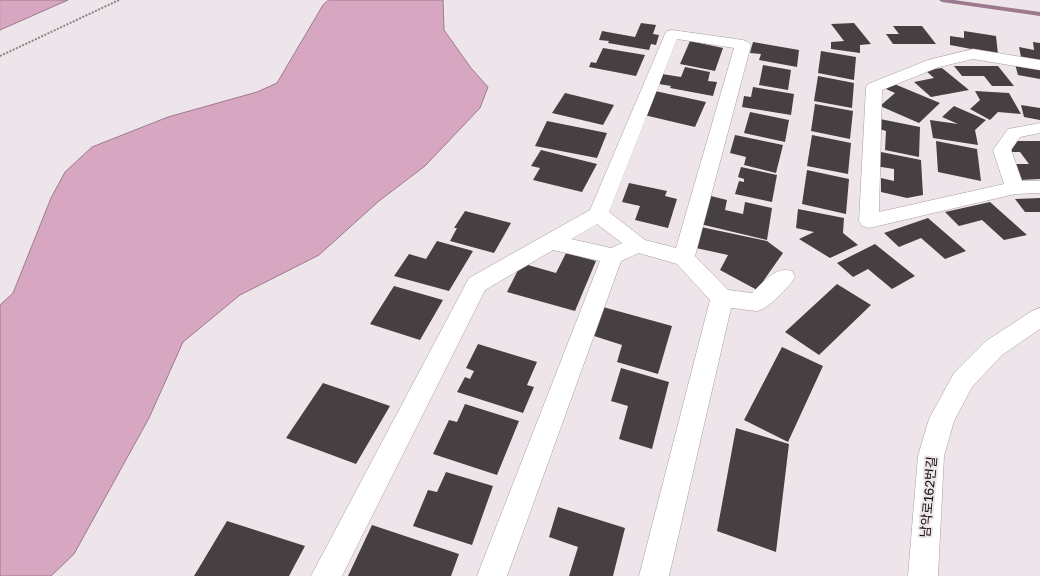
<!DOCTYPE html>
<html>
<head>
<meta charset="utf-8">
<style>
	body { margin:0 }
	canvas { display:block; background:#eee5ea }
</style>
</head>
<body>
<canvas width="1040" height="576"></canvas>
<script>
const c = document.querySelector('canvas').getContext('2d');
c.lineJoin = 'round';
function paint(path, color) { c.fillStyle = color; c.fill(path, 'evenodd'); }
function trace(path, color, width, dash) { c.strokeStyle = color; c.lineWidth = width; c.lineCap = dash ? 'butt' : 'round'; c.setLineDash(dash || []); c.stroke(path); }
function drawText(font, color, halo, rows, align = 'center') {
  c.font = font + ' "Golos Text","Noto Sans KR",sans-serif'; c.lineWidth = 4; c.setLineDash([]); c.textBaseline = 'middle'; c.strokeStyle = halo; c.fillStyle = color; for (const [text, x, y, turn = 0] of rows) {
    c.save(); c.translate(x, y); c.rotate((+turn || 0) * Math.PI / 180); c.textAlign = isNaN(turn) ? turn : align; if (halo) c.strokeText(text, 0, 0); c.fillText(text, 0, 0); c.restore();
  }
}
const water = new Path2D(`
	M0,0h68l-68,30z
	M329,0h114l1,30 27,38 17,19 -8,21 -55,58 -46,35 -60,54 -79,40 -57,47 -34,76 -75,136 -23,22h-51v-271l13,-12 38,-95 14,-26 27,-25 76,-30 89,-25 20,-9 46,-78z`);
const stream = new Path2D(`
	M939,0h15l86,12v4l-98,-14z`);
const building = new Path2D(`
	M641,23l15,2 -3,9 6,1 -3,10 -5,-1 -2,6 -41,-7 1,-2 -10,-1 3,-9 33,6z
	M854,23l17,21 -11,1v8l-29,-4v-7l13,-1 -13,-17z
	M893,26h29l14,18h-43l-7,-10h13z
	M964,31l32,5 2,18 -48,-9v-9l14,2z
	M690,41l33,7 -8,23 -35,-7z
	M753,42l46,8 -2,17 -38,-7 2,-6 -11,-1z
	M1033,42l7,1v18l-19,-4 -2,-10 15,3z
	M603,48l42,7 -9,21 -47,-9 2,-5 5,1z
	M821,51l35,6 -2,23 -36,-7z
	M1015,64l25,4v11l-22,-4z
	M763,65l28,5 -3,20 -29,-5z
	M954,66h44l16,20h-22l-8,-10h-22z
	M685,67l25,5 -2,9 9,1 -4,14 -43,-8 1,-2 -12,-2 3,-10 19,3z
	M942,68l27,22 -38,7 -17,-15 20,-4 -9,-8z
	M818,76l36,7 -2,25 -38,-7z
	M892,83l48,20 -21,20 -39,-17 15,-13 -9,-4z
	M753,87l41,7 -3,21 -49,-8 2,-11 7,1z
	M655,91l51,11 -11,25 -51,-12z
	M975,91l34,2 12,21 -23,-2 -8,8 -20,-11 10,-9z
	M565,93l49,12 -11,20 -51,-12z
	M815,104l38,7 -3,28 -39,-8z
	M1021,105l19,3v12l-16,-3z
	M954,106l32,14 -11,10 3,15 -45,-7 -3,-18 28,4 -16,-7z
	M750,112l39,8 -4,22 -41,-9z
	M880,119l40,8 -1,30 -34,-7 1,-19 -7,-2z
	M547,121l60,12 -10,25 -62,-12z
	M735,135l48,10 -7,28 -32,-8 2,-8 -16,-4z
	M812,135l39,8 -3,31 -41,-8z
	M936,141l41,8 4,32 -43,-9z
	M1012,141h28v38l-20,1 -11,-16h20l-9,-12h-8z
	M541,150l56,14 -15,28 -49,-12 7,-12 -9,-2z
	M876,151l45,9 2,35 -16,3 -26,-6v-14l13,3v-12l-19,-3z
	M741,167l36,8 -5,27 -37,-8 4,-13 5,1v-3l-6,-2z
	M807,170l42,9 -3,35 -44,-10z
	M629,183l38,8 -2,5 12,3 -9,29 -33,-8 5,-14 -18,-4z
	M707,195l20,5 -2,10 18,4 2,-12 27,6 -5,32 -67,-16z
	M1040,198v14h-15l-10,-13z
	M990,202l37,33 -23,5 -22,-20 -23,6 -14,-14z
	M798,209l46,9 -1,15 15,12 -28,13 -31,-19 15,-7 -18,-4z
	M465,211l46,12 -17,30 -44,-12 7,-13h-3z
	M928,218l38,33 -21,8 -24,-21 -22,9 -15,-14z
	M701,227l66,14 16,12 -26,37 -37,-20 8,-15 -32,-7z
	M437,241l36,10 -24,40 -55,-15 15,-22 17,5z
	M875,244l40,32 -23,13 -24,-20 -15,8 -16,-14z
	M566,253l30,8 -21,50 -68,-19 11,-22 10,-5 28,8z
	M837,284l34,21 -52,50 -34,-23z
	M394,286l49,14 -23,40 -50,-16z
	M603,307l69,19 -14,48 -41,-12 5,-17 -28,-9z
	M478,344l59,18 -10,23 7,2 -11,26 -66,-21 8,-15 5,2 4,-8 -8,-3z
	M782,347l41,19 -35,76 -44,-22z
	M621,368l48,14 -17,67 -33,-10 9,-33 -17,-5z
	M323,383l67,23 -34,58 -70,-26z
	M465,404l54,17 -22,54 -64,-21 16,-34 8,2z
	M736,428l53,16 -13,108 -59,-21z
	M446,472l47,14 -21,59 -59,-19 15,-36 9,2z
	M558,507l67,21 -12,48h-44l9,-29 -29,-10z
	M227,521l78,25 -16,30h-95z
	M372,525l87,29 -8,22h-103z`);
const path = new Path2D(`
	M0,56l119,-56`);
const minor = new Path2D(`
	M672,30l71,10 5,2 3,3 -56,211 33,34 24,3c12,-11 23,-27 40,-22l3,6c-5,9 -28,33 -38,34 -8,0 -18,-3 -26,-3l-62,268h-30l71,-276 -33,-36 -38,-11 -18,8 -114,315h-30l123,-315 -47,-11 -68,40 -143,286h-31l158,-298 121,-68 75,-176 2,-3zM677,39l57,9 -58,200 -31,-8 -36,-28zM597,224l25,19 -11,5 -40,-9z
	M973,49l67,11v10l-67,-11 -34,8 -57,23 -3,122 125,-28 -11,-34 15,-21 32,-6v10l-20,4 -9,13 11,31h18v12l-25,1 -146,34 -7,-2 -3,-5 7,-134 2,-3 60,-24z
	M1040,308v21l-38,26 -30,32 -18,34 -10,35 -6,120h-30l10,-120 11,-37 25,-46 32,-32 46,-30z`);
const streetNames = [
	["남악로162번길",929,497,-85]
];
paint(water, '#d7a7c1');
trace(water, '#9c798c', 1);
paint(stream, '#9c798c');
paint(building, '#474043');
trace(minor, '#a69da2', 1);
trace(path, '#8a8387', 2, [2, 1.5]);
paint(minor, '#fff');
drawText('13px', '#110e10', '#eee5ea', streetNames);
</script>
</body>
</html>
